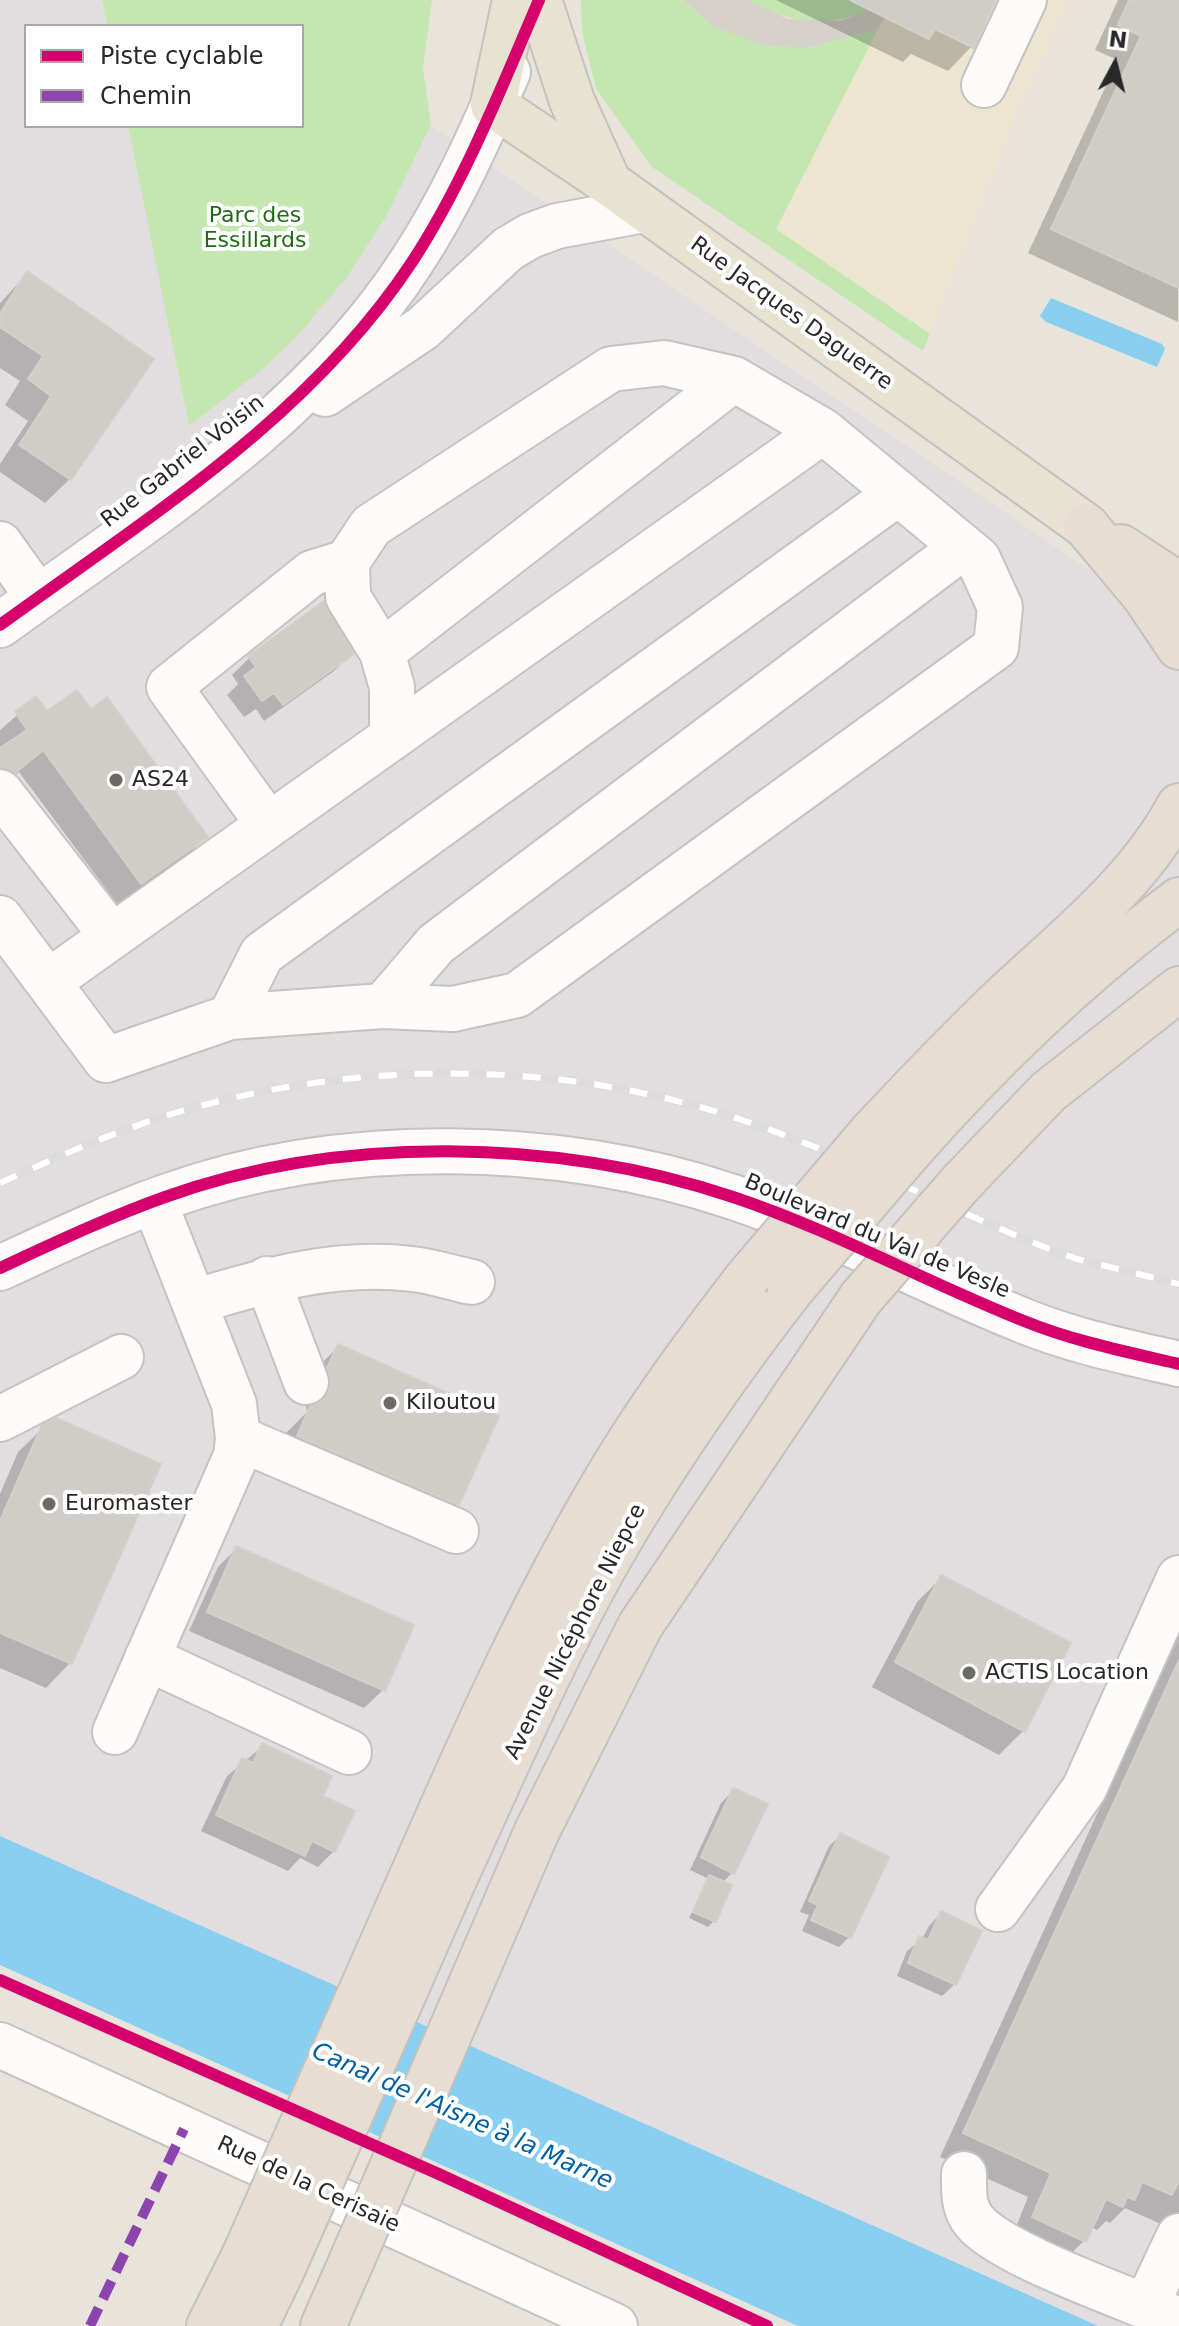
<!DOCTYPE html>
<html>
<head>
<meta charset="utf-8">
<style>
	body { margin:0 }
	#map { position:relative; width:1179px; height:2326px; overflow:hidden; background:#e8e4dc; font-family:"DejaVu Sans",sans-serif }
	canvas { display:block }
	.legend { position:absolute; left:24px; top:24px; width:280px; height:104px; box-sizing:border-box; background:#fff; border:2px solid #a9a9a9; margin:0; padding:10px 14px; list-style:none; font-size:24px; color:#282828 }
	.legend li { display:flex; align-items:center; gap:16px; height:40px }
	.legend b { width:40px; border:2px solid #a9a9a9 }
	.north { position:absolute; left:1075px; top:24px; width:80px; height:80px; -webkit-text-stroke:6px #fff; paint-order:stroke; rotate:7deg; font-size:22px; font-weight:700; line-height:32px; text-align:center; color:#282828 }
	.north::after { content:''; display:block; margin:auto; width:28px; height:36px; background:#282828; clip-path:polygon(50% 0,100% 100%,50% 72%,0 100%) }
</style>
</head>
<body>
<div id="map">
<canvas width="1179" height="2326"></canvas>
<ul class="legend">
<li><b style="height:10px;background:#d6006c"></b>Piste cyclable</li>
<li><b style="height:10px;background:#8e44ad"></b>Chemin</li>
</ul>
<div class="north">N</div>
</div>
<script>
const c = document.querySelector('canvas').getContext('2d');
c.lineJoin = 'round';
function paint(path, color) { c.fillStyle = color; c.fill(path, 'evenodd'); }
function trace(path, color, width, dash) { c.strokeStyle = color; c.lineWidth = width; c.lineCap = dash ? 'butt' : 'round'; c.setLineDash(dash || []); c.stroke(path); }
function drawText(font, color, halo, rows, align = 'center') {
  c.font = font + ' "DejaVu Sans",sans-serif'; c.lineWidth = 8; c.setLineDash([]); c.textBaseline = 'middle'; c.strokeStyle = halo; c.fillStyle = color; for (const [text, x, y, turn = 0] of rows) {
    c.save(); c.translate(x, y); c.rotate((+turn || 0) * Math.PI / 180); c.textAlign = isNaN(turn) ? turn : align; if (halo) c.strokeText(text, 0, 0); c.fillText(text, 0, 0); c.restore();
  }
}
const industrial = new Path2D(`
	M0,0h102l5,26h-81v100h102l62,299 157,-148 39,-60 45,-92 748,505v1696h-170l-1009,-485z`);
const education = new Path2D(`
	M581,0h488l-48,101 -98,250 -271,-184 -56,-78 -14,-58z`);
const green = new Path2D(`
	M102,0h330l-9,68 8,57 -45,92 -39,60 -48,57 -35,34 -75,58 -61,-300h174v-100h-195z
	M581,0h102l29,26 93,22 73,-19 -102,200 154,105 -7,17 -271,-184 -56,-78 -14,-58z
	M747,0h103l20,10c-45,18 -80,14 -123,-10z`);
const plaza = new Path2D(`
	M683,0h64l41,19 52,2 30,-11 15,8 -7,11 -73,19 -42,-3 -51,-19z`);
const water = new Path2D(`
	M1051,298l111,46 3,5 -8,18 -111,-45 -6,-6z
	M0,1836l1098,490h-300l-798,-361z`);
const shadow = new Path2D(`
	M776,0h219l-23,46 -24,25 -37,-17 -8,8z
	M1118,0h61l-1,322 -150,-69 90,-193 -23,-10z
	M27,274l43,205 -25,24 -45,-31v-8l28,-43 -23,-16 15,-24 -20,-13v-65z
	M351,654l-17,17 -70,50 -8,-12 -12,8 -17,-22 11,-11 -6,-9 18,-18z
	M36,699l10,14 159,124 -22,23 -65,45 -99,-133 -19,15v-57z
	M339,1346l118,158 -24,24 -159,-68 12,-27 21,-21 -3,-18 11,-24z
	M44,1427l114,38 -88,198 -24,25 -46,-20v-174l18,-42z
	M237,1548l146,142 -19,18 -175,-77 29,-64z
	M941,1578l83,152 -25,25 -127,-68 45,-85z
	M1179,1635v597l-54,-24 -15,15 -4,-2 -9,9 -6,-3 -7,14 -24,23 -50,-22 18,-45 -88,-40z
	M263,1746l58,51 13,54 -16,16 -18,-9 -12,13 -87,-40 26,-55z
	M733,1791v81l-11,11 -8,38 -6,6 -19,-9 20,-39 -19,-9 31,-67z
	M840,1836l9,101 -10,10 -37,-16 7,-16 -9,-3 29,-66z
	M941,1913l14,71 -13,12 -45,-20 10,-25 15,-12 7,-13z`);
const building = new Path2D(`
	M850,0h146l-22,48 -39,-19 -6,10z
	M1129,0h50v288l-128,-59 90,-193 -23,-11z
	M27,271l127,88 -83,121 -52,-35 32,-49 -23,-17 15,-23 -43,-29v-13z
	M324,601l30,53 -71,51 -9,-12 -12,8 -18,-25 12,-9 -8,-11z
	M77,690l14,19 16,-12 101,140 -67,47 -98,-134 -28,23 -15,-5v-20l27,-18 -12,-18 21,-16 11,15z
	M338,1344l161,72 -40,89 -162,-69 13,-30 15,-8 5,-11 -3,-19z
	M56,1418l105,46 -89,200 -72,-31v-112l42,-96z
	M236,1546l178,79 -29,66 -178,-79z
	M941,1575l130,68 -46,89 -130,-70z
	M1179,1660v521l-7,14 -30,-13 -7,18 -8,-3 -4,10 -17,-8 -20,43 -54,-25 19,-44 -88,-40z
	M262,1743l70,33 -9,20 32,15 -20,41 -23,-11 -7,15 -89,-41 26,-57 11,5z
	M733,1788l35,16 -34,70 -33,-17z
	M840,1833l49,24 -38,81 -40,-18 7,-15 -9,-4z
	M709,1875l23,10 -16,37 -23,-10z
	M941,1911l41,20 -26,54 -48,-22 11,-27 9,4z`);
const minor = new Path2D(`
	M984,85l40,-85
	M325,394l98,-66 85,-79 22,-13 27,-10 87,-16
	M0,544l38,53
	M0,625c147,-107 312,-208 412,-364 39,-59 68,-125 96,-189
	M382,652l352,-273
	M392,738v-51l-10,-35 -34,-55 -1,-35 24,-36 240,-157 53,-6 70,16 89,52
	M0,792l112,144
	M269,825l-100,-138 143,-114 35,-11
	M0,918l106,142 124,-43 153,-11 70,3 64,-14 479,-348 4,-40 -22,-48 -155,-128 -775,551
	M383,1006l53,-62 527,-397
	M230,1017l32,-63 636,-461
	M0,1268c54,-25 109,-51 165,-71 175,-63 392,-59 568,0 99,33 193,85 291,124 49,20 103,31 155,43
	M267,1279l39,103
	M194,1302c71,-22 143,-42 218,-33 20,2 40,9 60,13
	M0,1419l121,-62
	M238,1438l218,93
	M147,1658l202,94
	M115,1732l121,-276 2,-18 -4,-34 -80,-203
	M998,1909l86,-120 95,-211
	M0,2045l615,281
	M964,2174c0,17 -1,34 10,47 27,34 159,79 205,99
	M1146,2306l33,-70`);
const major = new Path2D(`
	M515,0l-22,105 116,78 477,343
	M539,0l33,101 37,82`);
const highway = new Path2D(`
	M1086,526l58,69 35,52
	M1121,547l58,38
	M871,1133c43,-46 86,-91 132,-135 63,-59 135,-115 176,-192
	M909,1152c81,-92 171,-178 270,-252
	M960,1184l88,-92 131,-103
	M537,1831l103,-205 221,-328
	M416,1867c59,-135 120,-271 196,-397 41,-68 88,-131 136,-193
	M453,1882c55,-119 107,-243 175,-356 49,-82 104,-160 162,-235
	M209,2326l36,-72
	M255,2326l28,-58
	M323,2326l29,-66`);
const rail = new Path2D(`
	M0,1183c53,-24 106,-48 162,-66 189,-59 402,-59 589,6 96,33 188,81 283,120l43,16 102,25`);
const highwayBridge = new Path2D(`
	M748,1277l123,-144
	M790,1291l119,-139
	M861,1298l99,-114
	M245,2254l171,-387
	M352,2260l185,-429
	M283,2268l170,-386`);
const quiet = new Path2D(`
	M90,2326l94,-197`);
const cycleway = new Path2D(`
	M0,625c147,-107 310,-208 412,-363 53,-81 89,-174 127,-262
	M0,1268c54,-25 109,-51 165,-71 175,-63 392,-59 568,0 99,33 193,85 291,124 49,20 103,31 155,43
	M0,1980l441,195 326,151`);
const markers = [
	[116,780,8,"#6b6a67"],
	[390,1403,8,"#6b6a67"],
	[49,1504,8,"#6b6a67"],
	[969,1673,8,"#6b6a67"]
];
const parkNames = [
	["Parc des",255,216],
	["Essillards",255,241]
];
const streetNames = [
	["Rue Jacques Daguerre",791,314,36],
	["Rue Gabriel Voisin",183,462,-38],
	["Boulevard du Val de Vesle",877,1237,23],
	["Avenue Nicéphore Niepce",576,1632,-63],
	["Rue de la Cerisaie",308,2185,25]
];
const poiNames = [
	["AS24",132,780],
	["Kiloutou",406,1403],
	["Euromaster",65,1504],
	["ACTIS Location",985,1673]
];
const waterNames = [
	["Canal de l'Aisne à la Marne",462,2117,24]
];
paint(industrial, '#e2dee0');
paint(education, '#ece5cf');
paint(green, '#c4e7b2');
paint(plaza, '#d6d2cb');
paint(water, '#89cff1');
paint(shadow, '#0003');
paint(building, '#d0cdc8');
trace(building, '#d3cfc9', 2);
trace(minor, '#c4c3c3', 48);
trace(major, '#c4c2bf', 48);
trace(highway, '#c4c2bf', 48);
trace(minor, '#fcfbfa', 44);
trace(major, '#e7e3d0', 44);
trace(highway, '#e8ddd2', 44);
trace(rail, '#dcdcde', 9);
trace(rail, '#fff', 6, [18]);
trace(highwayBridge, '#c4c2bf', 48, []);
trace(highwayBridge, '#e8ddd2', 44);
trace(quiet, '#8e44ad', 10, [20, 10]);
trace(cycleway, '#d6006c', 12);
for (const [x, y, r, color] of markers) { const dot = new Path2D(); dot.arc(x, y, r, 0, 2 * Math.PI); c.fillStyle = color; c.fill(dot); trace(dot, '#fff', 3); }
drawText('22px', '#1f6b13', '#fff', parkNames);
drawText('22px', '#282828', '#fff', streetNames);
drawText('22px', '#282828', '#fff', poiNames, 'left');
drawText('italic 24px', '#0160a4', '#fff', waterNames);
</script>
</body>
</html>
